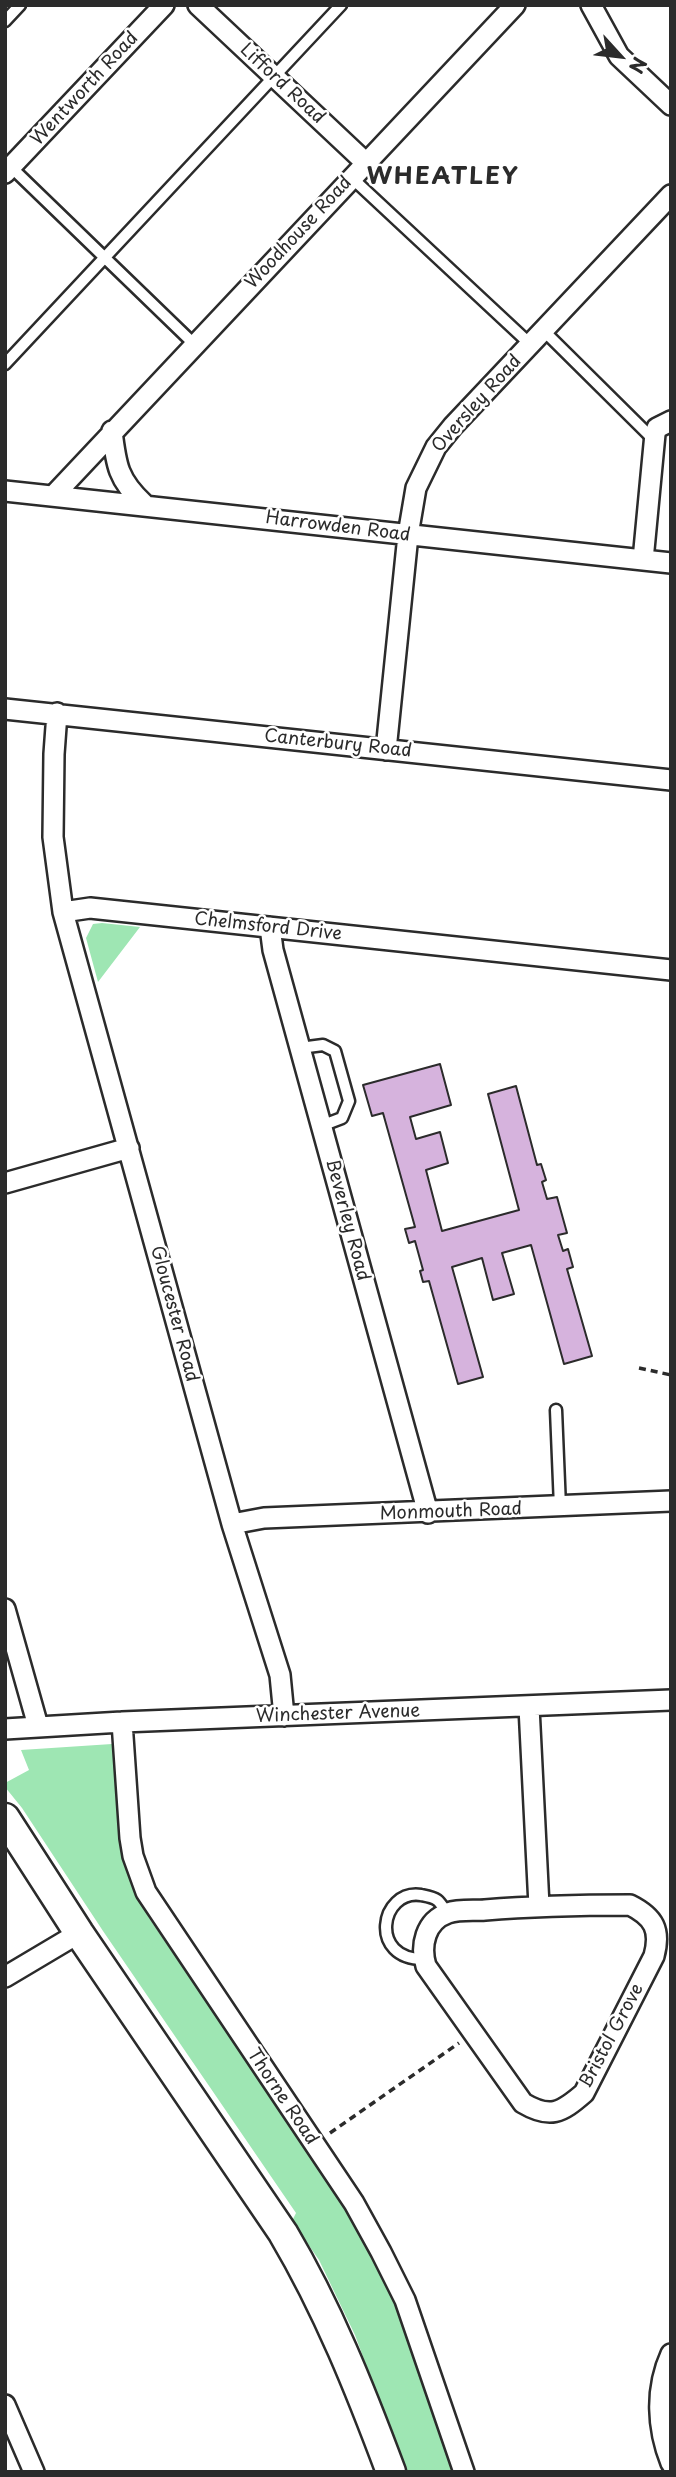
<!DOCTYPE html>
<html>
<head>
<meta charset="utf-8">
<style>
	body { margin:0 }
	#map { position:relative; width:676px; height:2477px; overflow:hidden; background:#fff; font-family:"Playpen Sans",sans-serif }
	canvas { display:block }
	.frame { position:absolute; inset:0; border:7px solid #2b2b2b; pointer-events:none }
	.north { position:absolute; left:585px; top:21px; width:70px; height:70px; -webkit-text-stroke:5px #fff; paint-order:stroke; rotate:117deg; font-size:19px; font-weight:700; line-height:28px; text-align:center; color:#2b2b2b }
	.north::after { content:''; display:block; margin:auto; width:24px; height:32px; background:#2b2b2b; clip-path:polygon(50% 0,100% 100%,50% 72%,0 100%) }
</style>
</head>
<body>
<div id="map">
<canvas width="676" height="2477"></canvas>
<div class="frame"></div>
<div class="north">N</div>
</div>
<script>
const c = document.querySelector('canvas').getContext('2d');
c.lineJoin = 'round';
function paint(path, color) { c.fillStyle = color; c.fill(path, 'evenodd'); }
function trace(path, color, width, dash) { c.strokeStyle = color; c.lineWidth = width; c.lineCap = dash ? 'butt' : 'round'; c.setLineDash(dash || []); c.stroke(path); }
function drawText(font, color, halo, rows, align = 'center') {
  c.font = font + ' "Playpen Sans",sans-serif'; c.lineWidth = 5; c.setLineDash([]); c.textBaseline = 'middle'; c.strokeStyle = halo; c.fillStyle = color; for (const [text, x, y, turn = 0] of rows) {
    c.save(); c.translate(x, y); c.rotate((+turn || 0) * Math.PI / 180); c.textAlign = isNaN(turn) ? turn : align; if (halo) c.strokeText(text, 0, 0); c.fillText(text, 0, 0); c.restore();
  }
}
const green = new Path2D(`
	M102,923l38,4 -42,55 -12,-44 7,-14z
	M112,1744c7,59 10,121 37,174l182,266 34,57 25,51 41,104 25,76h-50l-51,-137 -36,-75 -27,-39 4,-8 -193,-282 -81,-123 -17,-21v-4l24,-13 -8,-20z`);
const building = new Path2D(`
	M440,1064l11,41 -41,12 6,22 24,-7 8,31 -22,7 16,61 77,-21 -31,-116 28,-8 21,79 4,-1 5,16 -4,2 5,17 10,-2 10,36 -9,2 5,16 5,-2 5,18 -6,2 25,87 -28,8 -33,-119 -29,8 12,41 -21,6 -11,-42 -30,9 31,110 -25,7 -29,-103 -6,1 -3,-11 3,-1 -8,-29 -6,2 -4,-14 10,-2 -32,-114 -11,3 -9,-31z`);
const path = new Path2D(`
	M639,1368l32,7
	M330,2133l129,-90`);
const lane = new Path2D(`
	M5,21l15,-16
	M11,167l183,177
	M352,178l178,166
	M543,330l111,110
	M5,364l336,-359
	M300,1048l23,-3 12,6 14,50 -7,17 -21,8
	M556,1410l4,97
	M424,1959c-56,1 -44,-70 -3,-64 5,1 12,2 16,5 4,3 7,9 10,13`);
const street = new Path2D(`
	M198,5l167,157
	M591,5l28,51 52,49
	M5,173l159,-168
	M112,431c4,34 6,49 32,73
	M5,491l666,72
	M54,495l461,-490
	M643,560l12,-126 2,-6 14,-7
	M5,709l666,71
	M57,713l-3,41 -1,83 10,75 27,-4 581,62
	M386,750l22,-215 8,-47 20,-41 17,-21 218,-231
	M63,912l169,612 48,151 4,41
	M270,927l3,23 155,563
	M5,1183l124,-35
	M232,1524l32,-6 407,-17
	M5,1609l33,117
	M529,1707l10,199
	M122,1722l8,116 3,18 13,36 208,311 27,49 24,48 59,172
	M5,1729l117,-7 549,-22
	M630,1905c24,12 31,25 24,51l-70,137c-23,20 -34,26 -61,10l-97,-137c-6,-20 -1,-45 22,-53 11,-4 26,-2 37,-3 49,-4 97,-5 145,-5z
	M5,1977l74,-44
	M671,2354c-16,35 -14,74 0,109
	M5,2405l29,67`);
const secondary = new Path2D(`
	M5,1818l74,115 204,300c45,76 77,156 108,239`);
const streetNames = [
	["Lifford Road",282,84,43],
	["Wentworth Road",85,89,-47],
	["Woodhouse Road",299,233,-47],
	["Oversley Road",477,404,-48],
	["Harrowden Road",338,527,7],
	["Canterbury Road",338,744,6],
	["Chelmsford Drive",268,927,6],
	["Beverley Road",347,1220,75],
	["Gloucester Road",174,1314,75],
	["Monmouth Road",451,1512,-2],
	["Winchester Avenue",338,1714,-2],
	["Bristol Grove",612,2036,-62],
	["Thorne Road",282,2097,56]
];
const districtNames = [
	["WHEATLEY",443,177]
];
paint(green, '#9ee6b3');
paint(building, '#d6b3dd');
trace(building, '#2b2b2b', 2);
trace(lane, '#2b2b2b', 15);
trace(street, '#2b2b2b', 24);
trace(secondary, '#2b2b2b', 33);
trace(path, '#2b2b2b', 3.5, [7, 5]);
trace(lane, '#fff', 10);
trace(street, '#fff', 19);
trace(secondary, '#fff', 28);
drawText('18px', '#2b2b2b', '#fff', streetNames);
c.letterSpacing = '2px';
drawText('bold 24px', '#2b2b2b', '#fff', districtNames);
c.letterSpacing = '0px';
</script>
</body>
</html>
